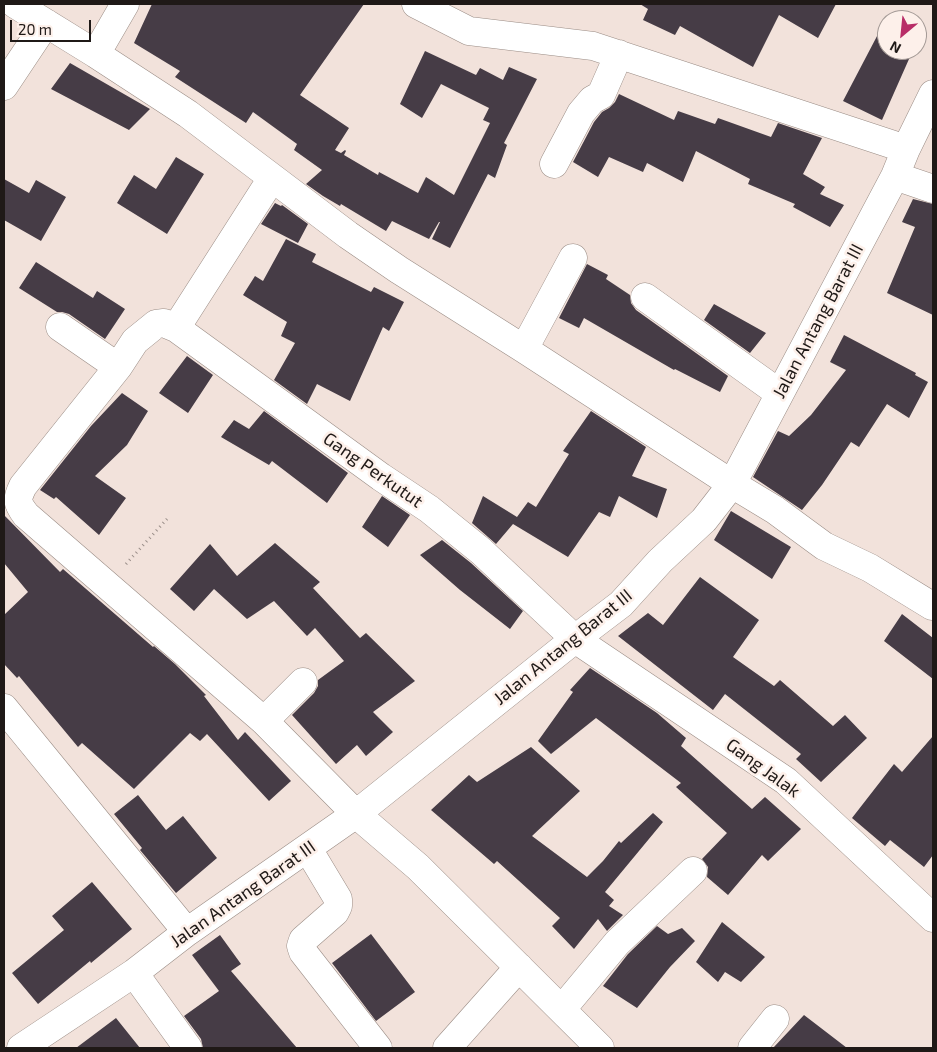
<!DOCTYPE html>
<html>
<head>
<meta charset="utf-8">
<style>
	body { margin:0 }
	#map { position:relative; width:937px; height:1052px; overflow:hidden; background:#f2e2db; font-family:"Exo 2",sans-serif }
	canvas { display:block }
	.frame { position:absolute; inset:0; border:5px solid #1f1917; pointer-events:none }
	.north { position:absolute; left:877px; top:10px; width:50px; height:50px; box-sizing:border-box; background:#fdf0ea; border:1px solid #a49a96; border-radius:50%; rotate:208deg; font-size:14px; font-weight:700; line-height:20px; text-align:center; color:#1f1917 }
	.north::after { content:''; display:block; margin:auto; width:18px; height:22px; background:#b82d67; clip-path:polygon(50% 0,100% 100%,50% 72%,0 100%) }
	.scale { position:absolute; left:10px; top:20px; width:81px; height:22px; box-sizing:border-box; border:2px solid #1f1917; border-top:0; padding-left:6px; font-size:15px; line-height:18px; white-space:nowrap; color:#1f1917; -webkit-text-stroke:4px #fdf0ea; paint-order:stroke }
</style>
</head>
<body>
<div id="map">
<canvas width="937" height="1052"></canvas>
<div class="frame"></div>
<div class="north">N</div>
<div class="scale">20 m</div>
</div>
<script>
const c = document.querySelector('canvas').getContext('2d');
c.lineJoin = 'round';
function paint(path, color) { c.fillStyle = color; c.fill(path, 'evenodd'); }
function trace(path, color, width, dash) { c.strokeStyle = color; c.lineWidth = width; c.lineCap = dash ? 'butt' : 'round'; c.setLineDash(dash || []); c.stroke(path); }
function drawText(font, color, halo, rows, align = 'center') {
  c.font = font + ' "Exo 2",sans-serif'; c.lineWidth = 5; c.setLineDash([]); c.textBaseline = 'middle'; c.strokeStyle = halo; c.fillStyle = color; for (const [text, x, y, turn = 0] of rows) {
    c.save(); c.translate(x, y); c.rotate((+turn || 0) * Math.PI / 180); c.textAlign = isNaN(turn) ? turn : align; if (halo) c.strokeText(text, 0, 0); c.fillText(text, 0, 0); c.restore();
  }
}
const building = new Path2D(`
	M152,4h212l-64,91 49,33 -14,22 6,3 4,-3 1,1 -2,4 34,20 1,-3 39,21 8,-16 28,18 36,-72 -7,-3 6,-12 -48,-24 -19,34 -22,-14 25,-53 51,24 4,-7 23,12 6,-13 28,12 -33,64 3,2 -12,33 -7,-4 -38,74 -18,-9 8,-17h-1l-10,17 -37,-18 -6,10 -45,-27 -1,2 -17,-10 -17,-12 16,-14 -28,-20 3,-6 -44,-32 -7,11 -71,-46 5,-6 -46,-28z
	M640,4h196l-18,34 -39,-23 -26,52 -73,-41 -5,9 -32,-15 5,-11z
	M887,17v33h26l-31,70 -39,-19z
	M70,63l80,46 -21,21 -78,-41z
	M619,94l55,26 4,-9 37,13 3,-6 53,19 7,-14 44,15 -19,36 22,13 -5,7 24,11 -14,22 -37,-20 2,-3 -47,-20 2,-5 -54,-28 -13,31 -36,-19 -4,9 -34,-15 -11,20 -25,-15 21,-40 8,-10 7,-4 6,-6z
	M176,157l28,17 -37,60 -50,-31 17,-28 22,14z
	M4,179l25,14 7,-13 30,17 -25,44 -37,-21z
	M913,199l20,5v111l-46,-22 28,-66 -13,-5z
	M275,203l6,3 1,-1 26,19 -10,19 -37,-19z
	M286,239l30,15 -4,8 59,30 3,-5 30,15 -15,29 -6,-4 -33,74 -33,-17 -10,20 -33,-24 21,-37 -14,-7 6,-14 -44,-27 12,-19 8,5z
	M36,262l57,36 4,-7 28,18 -20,30 -36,-25 -7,-2h-5l-38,-24z
	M587,264l21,11 -2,4 24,16 1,8 5,7 92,66 -8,16 -45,-23 -1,1 -90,-52 -5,10 -20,-10z
	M714,304l52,29 -16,20 -46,-33z
	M844,335l72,38 -1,2 13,7 -19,36 -22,-14 -28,43 -8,-5 -29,43 -20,25 -49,-33 25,-46 11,5 22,-21 35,-45 -16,-8z
	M187,356l26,19 -25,38 -29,-20z
	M122,393l26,18 -21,34 -32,31 31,22 -27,37 -43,-38 -2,2 -14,-9 51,-64z
	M264,411l84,62 -21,30 -55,-42 -3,4 -48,-28 13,-17 15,9z
	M591,411l55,36 -14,29 35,13 -10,29 -38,-22 -9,21 -11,-5 -31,45 -55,-33 -17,20 -24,-21 11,-27 34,21 11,-15 8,5 33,-53 -6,-3z
	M382,496l28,19 -22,32 -26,-20z
	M731,511l60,36 -19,32 -58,-39z
	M4,515l56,57 3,-3 90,78 1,-1 21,18 31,31 -2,1 34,44 7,-8 46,49 -22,20 -62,-67 -7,7 -10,-8 -56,56 -52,-46 -4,4 -59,-71 -2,2 -13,-14v-49l24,-23 -24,-29z
	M442,540l29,23 52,48 -13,18 -50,-39 -40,-35z
	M275,543l45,39 -7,6 47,50 6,-5 49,48 -42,31 20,20 -27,24 -9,-11 -21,19 -44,-49 22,-22 4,-7v-6l26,-19 -29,-33 -8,8 -33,-35 -27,18 -33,-30 -20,22 -24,-22 40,-45 27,32z
	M700,577l59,43 -26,37 41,29 6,-6 53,46 12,-11 22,23 -46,44 -25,-23 5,-5 -76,-60 -12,16 -95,-74 30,-23 15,12z
	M902,614l31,24v41l-49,-38z
	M590,668l67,45 29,25 -5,8 71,63 13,-12 36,32 -33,32 -6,-6 -34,40 -21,-18 1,-10 -6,-8 25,-26 -51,-46 5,-4 -85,-65 -45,36 -13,-13 35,-49 -3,-2z
	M933,736v119l-9,12 -34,-27 -5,6 -33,-28 42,-54 8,8z
	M531,747l49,44 -48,45 55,41 16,-16 16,-20 2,2 32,-30 10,9 -58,70 9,8 -5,6 14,9 -16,16 -9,-12 -24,30 -22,-23 8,-8 -63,-57 -3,3 -63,-54 38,-35 8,7z
	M138,795l28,35 17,-14 34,42 -41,35 -36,-43 2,-2 -28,-34z
	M92,882l40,47 -41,34 -1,-2 -52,43 -26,-31 52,-43 -12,-14z
	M722,922l43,35 -24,25 -16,-10 -7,10 -22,-20z
	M657,926l11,8 14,-6 13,13 -25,26 -33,41 -34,-22 25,-32z
	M371,934l44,58 -39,29 -44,-58z
	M220,935l21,29 -10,7 66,77h-94l-2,-9 -17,-23 35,-25 -27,-36z
	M804,1015l43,33h-74z
	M116,1018l24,30h-64z`);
const path = new Path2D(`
	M126,564l41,-45`);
const minor = new Path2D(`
	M15,4l81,50 92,60 160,121 51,35 125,79 208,135 43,26 49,36 46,22 62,38
	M416,4l53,27 124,15 313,103
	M96,54l29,-50
	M4,86l42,-63
	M554,164l27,-51 11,-13 9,-5 18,-41
	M895,176l38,13
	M645,297l134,96
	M60,327l58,40
	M176,328l96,-150
	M524,349l49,-91
	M4,708l183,224
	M264,721l39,-39
	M308,849l30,50v7l-3,6 -32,28 -2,6 2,6 75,96
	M134,973l54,75
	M562,1009l55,-66 76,-72
	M21,1048l113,-75 53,-41 169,-118 219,-175 46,-35 39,-43 44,-41 28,-36 163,-308 11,-27 27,-55
	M447,1048l72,-81
	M600,1048l-182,-181 -62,-53 -92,-93 -238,-206c-9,-12 -10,-15 -3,-29l95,-119 17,-26 21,-17 8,-1 12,5 205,149 48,32 52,42 94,88 211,142 147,137
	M752,1048l23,-29`);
const streetNames = [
	["Jalan Antang Barat III",818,321,-62],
	["Gang Perkutut",373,470,35],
	["Jalan Antang Barat III",563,647,-39],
	["Gang Jalak",763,768,36],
	["Jalan Antang Barat III",243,894,-35]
];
paint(building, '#463c46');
trace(minor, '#9a8c85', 29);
trace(path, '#9b8f8a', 3, [1, 4]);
trace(minor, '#fff', 28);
drawText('18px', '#1f1917', '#fdf0ea', streetNames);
</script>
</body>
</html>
